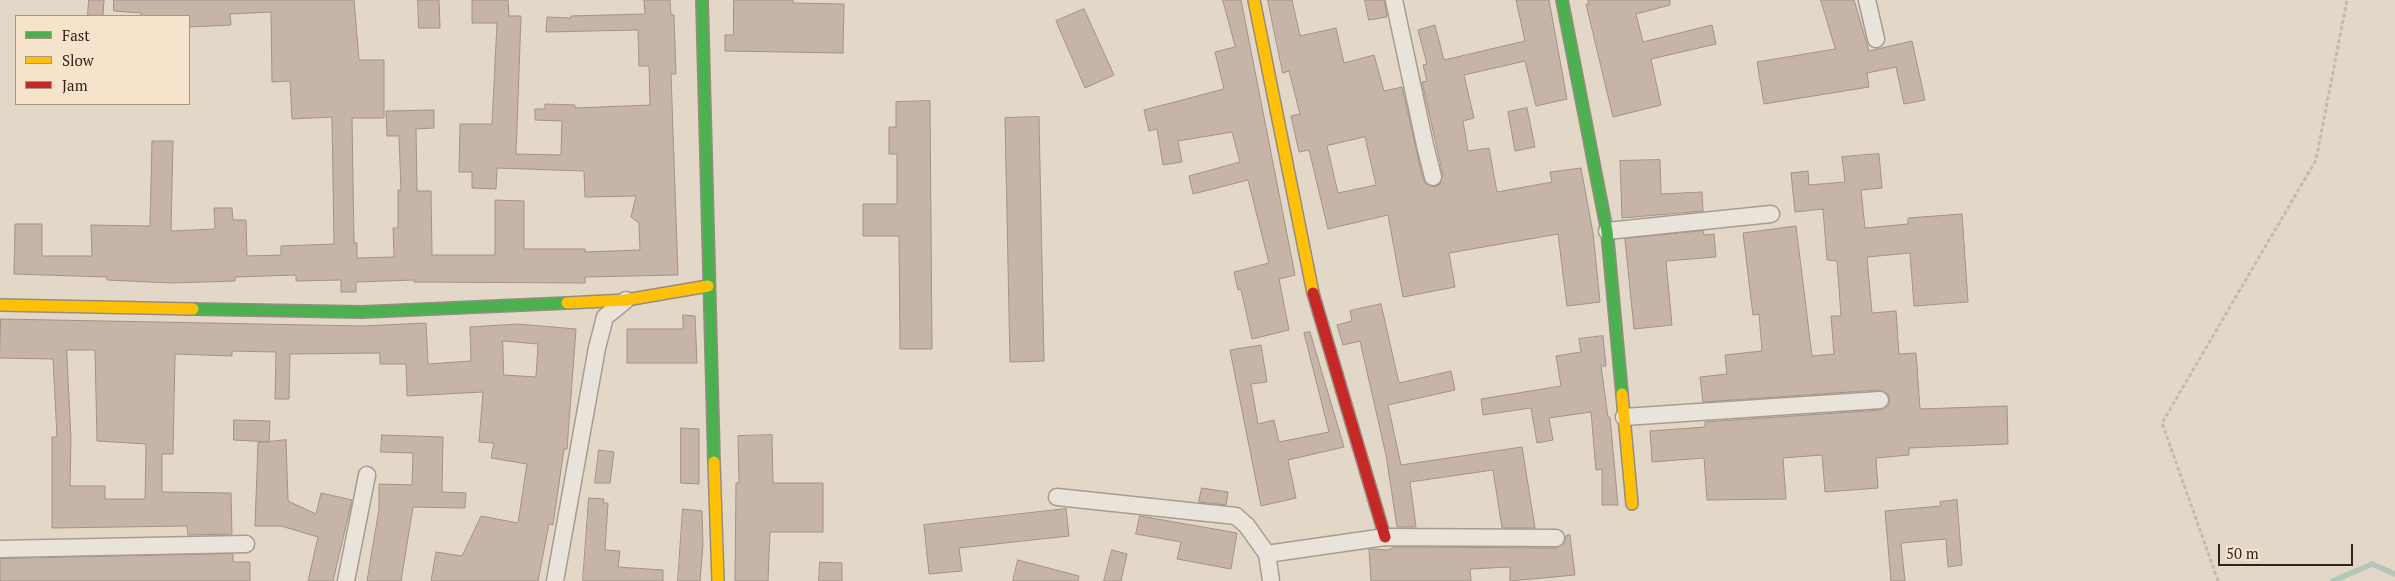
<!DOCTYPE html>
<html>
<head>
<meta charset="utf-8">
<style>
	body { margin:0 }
	#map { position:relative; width:2395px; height:581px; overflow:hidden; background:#e3d7c7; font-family:"PT Serif",serif }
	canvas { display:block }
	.legend { position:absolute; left:15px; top:15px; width:175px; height:90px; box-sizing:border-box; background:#f5e3cc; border:1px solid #a89685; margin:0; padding:6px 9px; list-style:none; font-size:15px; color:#34231b }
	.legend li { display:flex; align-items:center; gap:10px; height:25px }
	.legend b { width:25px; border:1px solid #a89685 }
	.scale { position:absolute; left:2218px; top:544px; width:135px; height:22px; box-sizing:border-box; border:2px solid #34231b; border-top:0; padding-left:6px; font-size:15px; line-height:18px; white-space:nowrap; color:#34231b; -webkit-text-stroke:4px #f5e3cc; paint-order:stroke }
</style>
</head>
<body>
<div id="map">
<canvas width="2395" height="581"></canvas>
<ul class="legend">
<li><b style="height:6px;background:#4caf50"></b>Fast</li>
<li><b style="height:6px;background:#ffc107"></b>Slow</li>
<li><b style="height:6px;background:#c62828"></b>Jam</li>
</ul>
<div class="scale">50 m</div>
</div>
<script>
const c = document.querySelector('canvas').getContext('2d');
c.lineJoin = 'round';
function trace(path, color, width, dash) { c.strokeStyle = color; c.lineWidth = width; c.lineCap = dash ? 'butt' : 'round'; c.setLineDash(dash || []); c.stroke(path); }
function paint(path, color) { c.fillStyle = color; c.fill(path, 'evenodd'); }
const stream = new Path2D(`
	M2333,581l39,-17 23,10`);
const building = new Path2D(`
	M89,0h15l-1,16 -15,-1z
	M114,0h240l5,60h25v58h-32l2,125h3v15l37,-1 -1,-29h5v-38h3l-2,-54h-12l-1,-25 48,-1v18l-18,1 1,62h14l1,64h63v-55l29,1v48h61v3l55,-2 -1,-27 -8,-6 5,-21 -51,1 -1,-26 -87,-3 -1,21 -24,-1v-16h-13l1,-48h32l5,-101h-25v-23h36l1,16h12l-5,138 45,1 1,-34 -27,-1v-11h10v-5l30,1v3l75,-3 -1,-39h-10l-1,-36 -92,2 1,-15 24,1v-2l74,-2 -1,-14h26l1,15h3l2,59h-5l7,201 -93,2v6l-171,-1v-2l-58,2v10h-15v-12l-45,1v-6l-61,2v4l-63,2 -65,-3v-3l-93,-3 1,-50h27v32h50l-1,-31 59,1 2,-85h21l-2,90 44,-2 -1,-21h18l1,12h13l1,36 34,-1v-9l53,-2 -2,-127 -40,2 -2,-38 -18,1 -1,-70 -41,2 1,11 -42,2v-11h-48v-3l-27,-2z
	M418,0h21l1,28h-21z
	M734,0h59v3l51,1 -1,49 -118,-2v-16h8z
	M1223,0h18l54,275 -16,4 10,51 -37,9 -11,-50 -3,1 -4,-18 35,-9 -21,-83 -55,14 -4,-18 51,-14 -8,-30 -54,9 4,21 -19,3 -6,-36 -8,2 -5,-21 80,-21 -9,-37 20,-5z
	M1268,0h24l8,36 36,-8 8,35 30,-8 10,36 18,-4 21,92 3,5 9,3 5,-3 3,-9 -21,-93 5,-1 -4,-16 4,-1 -9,-34 17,-5 9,35 81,-19 -9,-41h33l18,99 -31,7 -11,-45 -61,14 10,43 -11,3 5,30 21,-3 8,44 55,-10 -2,-10 31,-4 12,65 7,69 -33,4 -9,-72 -109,19 6,34 -52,10 -15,-82 -60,14 -19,-79 -10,2 -8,-36 9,-2 -11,-43 -6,2zM1365,137l11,48 -38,8 -11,-47z
	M1365,0h19l3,17 -18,3z
	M1588,0h82v5l-34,9 7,28 69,-17 4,19 -65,15 10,46 -48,12 -27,-113h3z
	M1821,0h33l15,51 43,-10 13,59 -21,4 -8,-37 -29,6 2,14 -105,17 -7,-42 78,-13z
	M1084,9l30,66 -29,13 -29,-67z
	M930,101l2,248h-32l-1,-113h-36v-32h34v-50h-8v-27h7v-25z
	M1527,108l8,39 -20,4 -7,-39z
	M1039,117l5,244 -34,1 -5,-244z
	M1879,154l3,34 -21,2 4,38 43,-4v-6l54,-4 6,88 -54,4 -4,-53 -43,4 5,56 24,-2 3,43 17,-1 4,56 87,-3 1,38 -99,4v7l-33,3 2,30 -53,4 -3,-37 -39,3 3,41 -79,1 -3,-42 -52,4 -2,-31 55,-4v-5l176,-12 8,-5v-10l-10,-5 -176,12 -3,-25 27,-3 -2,-19 37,-4 -3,-37 -6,1 -10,-82 53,-7 16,130 22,-2 -3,-38h10l-4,-55 -10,-1 -4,-51 -28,3 -4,-39 17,-2 1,14 36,-3 -3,-25z
	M1660,160l1,34 41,-2 1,19 -81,7 -2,-57z
	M1703,231l1,4 10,-1 2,23 -50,4 6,64 -38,4 -9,-90z
	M1381,304l18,79 52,-12 4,19 -67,15 13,60 121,-18 13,81h-33l-9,-58 -83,12 6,45h-19l-11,-72 -26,-114 -17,4 -6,-20 15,-4 -2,-10z
	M683,315l12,1 2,47h-70v-34h56z
	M1,319l361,7 64,-3 2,41 43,-3 -1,-34 48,-3 58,5 -9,120h-3l-11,76 -4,-1 -11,57h-107l5,-29 26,4 19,-40 37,7 9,-59 -36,-6 3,-15 -15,-1 4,-50 -76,4 -1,-32h-26v-11l-90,1 -1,45h-14l1,-47 -44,-1v5l-57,-2 -2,100h-11v38l69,1 1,41 -44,1 -1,-9 -135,2v-91h5l-4,-78 -53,-1zM503,341l35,3 -2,33 -32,-2zM67,350h28l2,91 49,3 -1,55h-40v-13h-35l1,-46z
	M1310,332l34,115 -56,13 8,38 -35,8 -31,-156 31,-5 6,37 -16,2 7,40 16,-4 5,22 50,-10 -25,-99z
	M1603,336l3,30h-5l7,51h2l8,88h-16v-36l-6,1 -5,-58 -42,6 4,22 -16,3 -6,-35 -48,7 -2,-16 80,-13 -5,-30 25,-4 -2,-13z
	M234,420l36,1 -1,21 -35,-2z
	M681,428l18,1v55l-18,-1z
	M382,435l61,2 -1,55 24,1 -1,15 -52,-1 -12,74h-34l12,-72v-25l33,1 1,-32 -32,-1z
	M772,435l1,48h50v49h-53l-2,49h-33l1,-98h3l-1,-47z
	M286,440l2,61 28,13 5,-21 31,7 -19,81h-25l10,-44 -37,-11h-26l3,-83z
	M599,450l15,2 -4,31h-15z
	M1202,488l26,4 -2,13 -27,-3z
	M589,498l15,1 -1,4h5l-3,47 15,1 -2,16 45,3v11h-80z
	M1957,500l5,65 -14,2 -2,-28 -45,4 4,38h-14l-6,-70 56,-5 -1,-4z
	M683,509l19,2 1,34 -3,36h-22z
	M1066,509l3,27 -110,12 3,23 -33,3 -5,-49z
	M1140,516l97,17 -6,36 -54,-10 4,-17 -45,-8z
	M1570,535l5,40 -65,6v-14l-40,2 1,12h-100l-2,-32 19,1 6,-3 162,1 8,-5 2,-7z
	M1112,550l15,4 -6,27h-17z
	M233,554v8h17v19h-250v-22z
	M1018,560l61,16 -1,5h-65z
	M820,562l22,1v18h-23z`);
const path = new Path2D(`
	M2218,581l-56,-158 154,-263 31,-160`);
const street = new Path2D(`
	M1394,0l31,145 8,32
	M1867,0l9,39
	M1607,231l164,-17
	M1624,417l256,-17
	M1057,497l179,19 11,10 20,28
	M0,549l246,-5
	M346,581l21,-106
	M555,581l42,-233 8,-31 21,-17
	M1271,581l-4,-27 118,-17 171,1`);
const fast = new Path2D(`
	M702,0l12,462
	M1562,0l45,231 15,163
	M193,309l169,3 205,-9`);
const slow = new Path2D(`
	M1254,0l59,293
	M567,303l59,-3 82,-14
	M0,305l193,4
	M1622,394l10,110
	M714,462l4,119`);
const jam = new Path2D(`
	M1313,293l72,244`);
trace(stream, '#b4c6b8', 5.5);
paint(building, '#c6b4a8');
trace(building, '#a29287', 1);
trace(street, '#a79c91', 19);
trace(fast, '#978c81', 14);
trace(slow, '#978c81', 14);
trace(jam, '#978c81', 14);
trace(path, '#c3bab1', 3, [4, 2.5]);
trace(street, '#eae3da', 16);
trace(fast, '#4caf50', 11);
trace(slow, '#ffc107', 11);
trace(jam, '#c62828', 11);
</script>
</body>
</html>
